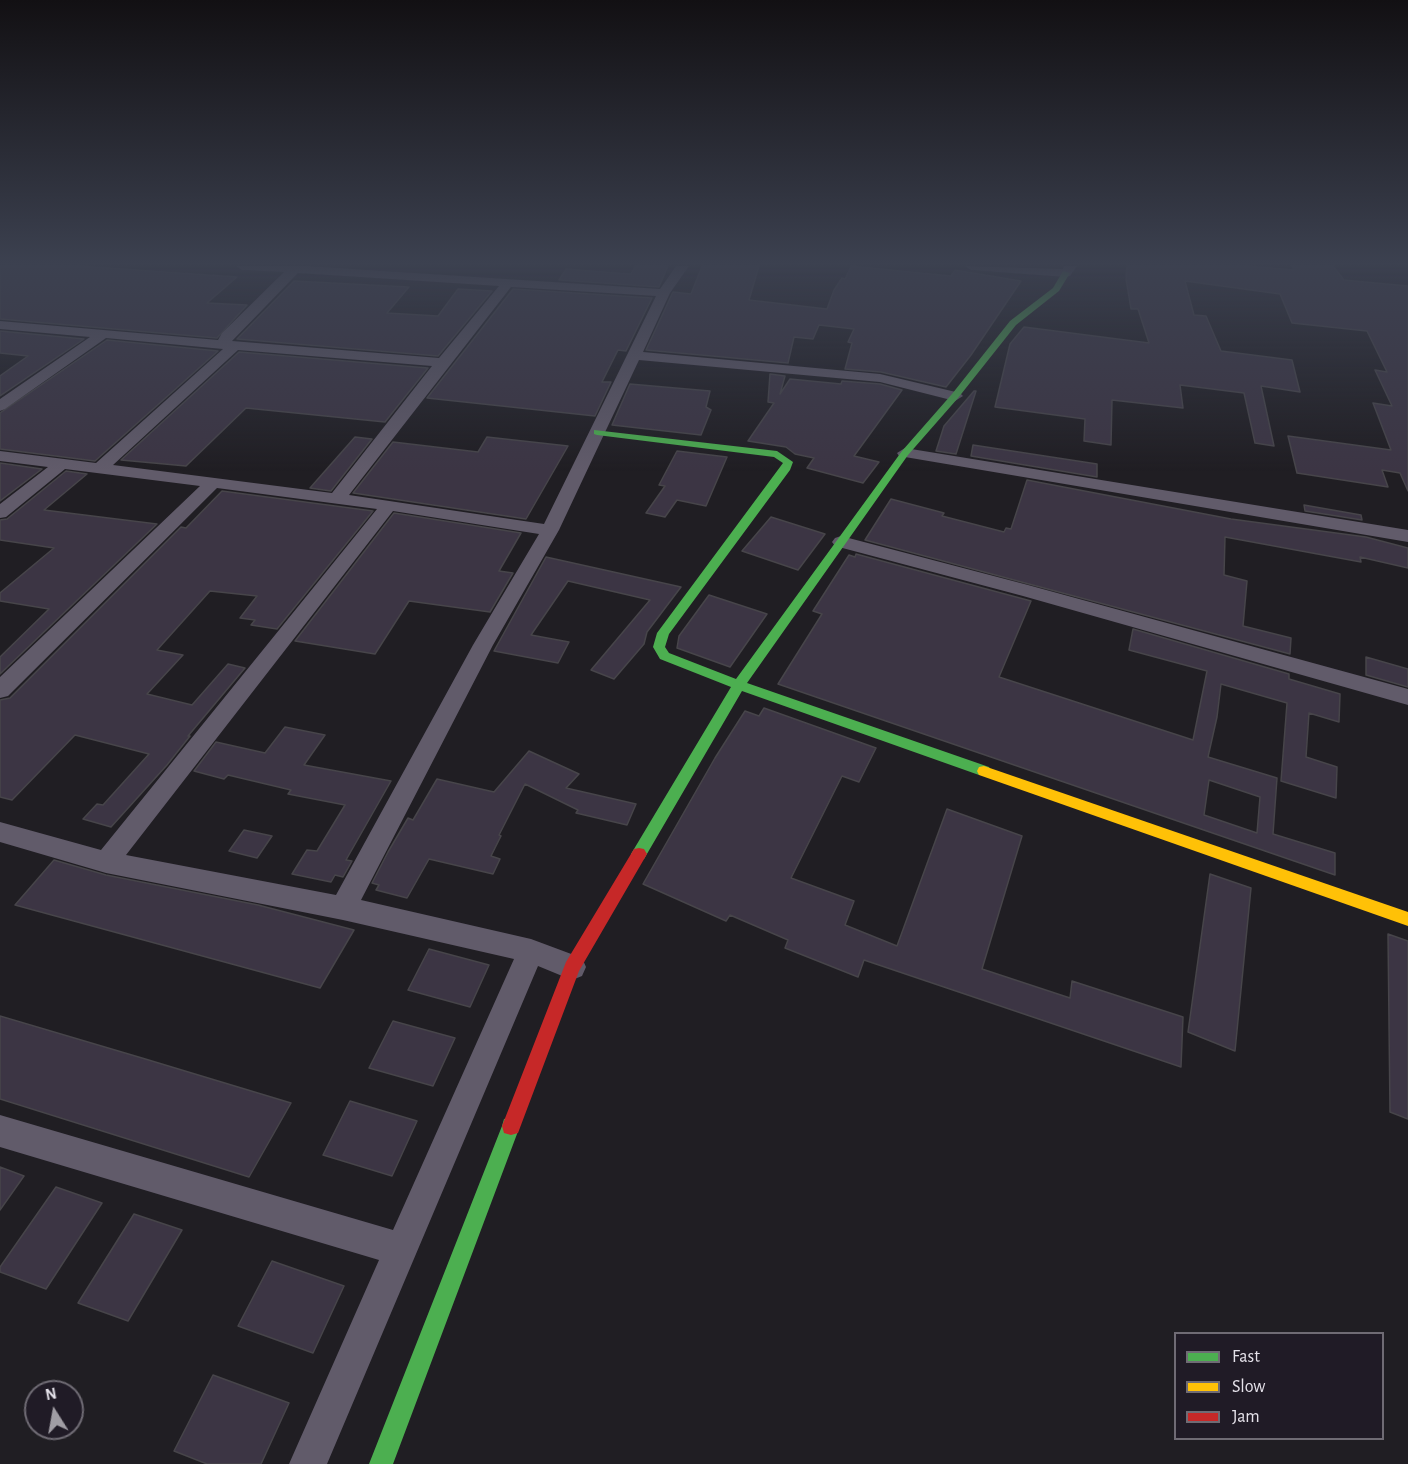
<!DOCTYPE html>
<html>
<head>
<meta charset="utf-8">
<style>
	body { margin:0 }
	#map { position:relative; width:1408px; height:1464px; overflow:hidden; background:#201e23; font-family:"Alegreya Sans",sans-serif }
	canvas { display:block }
	.legend { position:absolute; left:1174px; top:1332px; width:210px; height:108px; box-sizing:border-box; background:#201b26; border:2px solid #6f6b74; margin:0; padding:8px 10px; list-style:none; font-size:18px; color:#e5e2ea }
	.legend li { display:flex; align-items:center; gap:12px; height:30px }
	.legend b { width:30px; border:2px solid #6f6b74 }
	.north { position:absolute; left:24px; top:1380px; width:60px; height:60px; box-sizing:border-box; background:#201b26; border:2px solid #6f6b74; border-radius:50%; rotate:349deg; font-size:16px; font-weight:700; line-height:24px; text-align:center; color:#e5e2ea }
	.north::after { content:''; display:block; margin:auto; width:21px; height:27px; background:#a09da4; clip-path:polygon(50% 0,100% 100%,50% 72%,0 100%) }
</style>
</head>
<body>
<div id="map">
<canvas width="1408" height="1464"></canvas>
<ul class="legend">
<li><b style="height:8px;background:#4caf50"></b>Fast</li>
<li><b style="height:8px;background:#ffc107"></b>Slow</li>
<li><b style="height:8px;background:#c62828"></b>Jam</li>
</ul>
<div class="north">N</div>
</div>
<script>
const c = document.querySelector('canvas').getContext('2d');
c.lineJoin = 'round';
function paint(path, color) { c.fillStyle = color; c.fill(path, 'evenodd'); }
function trace(path, color, width, dash) { c.strokeStyle = color; c.lineWidth = width; c.lineCap = dash ? 'butt' : 'round'; c.setLineDash(dash || []); c.stroke(path); }
const building = new Path2D(`
	M0,266h80l157,11 -30,26 40,2 -30,33 -217,-19z
	M635,266h33l-9,21 -100,-7 7,-11 65,5z
	M702,266h57l-10,34 78,9 7,-19 8,-12 3,1 6,-13 100,10 4,-6 66,11 -50,74 -25,32 -65,-15 -36,-3 7,-26 -4,-1 6,-13 -35,-4 -6,14 -19,-2 -6,26 -142,-13 26,-56 1,-2 18,2z
	M1127,266h121l46,4 -2,-4h41l11,14 64,6v205l-8,-18 -18,-3 6,17 -91,-14 -9,-37 103,14 -18,-47 19,3 -17,-36 12,2 -20,-41 -75,-8 -12,-29 -95,-13 9,34 12,1 15,35 71,9 8,32 -39,-6 13,60 -19,-3 -11,-50 -64,-8 3,23 -71,-8 -1,45 -27,-4 1,-22 -90,-12 15,-63 14,-17 125,16 -11,-34h-7l-5,-30z
	M294,281l115,6 -22,26 51,3 20,-27 34,2 -54,65 -201,-17z
	M513,289l139,9 -26,53 -8,-1 -16,32h9l-16,34 -168,-18z
	M0,331l84,8 -84,57v-20l28,-20 -28,-3z
	M107,340l111,11 -123,110 -95,-12v-36z
	M239,352l189,16 -43,54 -139,-14 -60,58 -65,-6z
	M770,374l15,2 -5,18 10,-15 51,5 1,-3 38,3 22,6 -48,66 25,6 -16,21 -56,-15 7,-10 -19,-4 -9,-7 -38,-6 26,-38 -6,-1z
	M630,384l80,7 -4,16 5,3 -10,25 -89,-10z
	M974,391h2l-20,63 -20,-3 8,-25z
	M355,437l17,2 -41,52 -21,-3z
	M487,437l81,9 -42,73 -173,-26 40,-51 85,10z
	M973,445l124,19v13l-126,-21z
	M677,451l50,6 -21,49 -29,-6 -12,17 -19,-4 19,-27 -6,-1z
	M0,463l42,6 -42,32z
	M66,471l21,3 -43,36 113,14 -157,150v-17l49,-48 -49,-8v-8l54,-45 -54,-8v-20l7,-1z
	M1027,480l204,39 135,18 42,11v20l-48,-11 1,5 -136,-25 -1,38 23,6 -4,45 48,12 -1,16 -425,-114 26,-41 53,14 -2,3 62,16 2,-4 5,1z
	M222,491l151,20 -96,118 -26,-4 4,-5 -15,-2 17,-22 -47,-5 -53,59 26,5 -36,39 45,11 36,-41 17,4 -57,68h2l-23,29 -56,62 -28,-8 14,-15 6,1 46,-51 -74,-19 -63,65 -12,-3v-97l10,-2 171,-171 5,1z
	M1304,505l57,10 1,5 -57,-9z
	M394,513l127,20 -22,38 14,2 -23,39 -81,-11 -34,53 -80,-13z
	M771,517l54,17 -27,36 -56,-19z
	M856,554l175,47 -32,76 194,63 14,-69 -78,-21 4,-21 156,45v5l51,15 -1,28 -30,-9 -3,44 31,10 -1,31 -55,-17 6,-78 -66,-19 -4,33 -9,40 69,21 -4,56 62,19v22l-557,-191 44,-70 -9,-3 36,-56 6,2zM1209,780l51,17 -3,36 -53,-18z
	M546,557l135,30 -34,45 -3,12 -30,35 -23,-9 59,-70 -82,-19 -37,54 38,7 -11,21 -64,-12z
	M709,595l58,19 -37,53 -53,-19 2,-12z
	M1366,657l42,12v18l-42,-12z
	M764,708l112,40 -17,34 -17,-6 -51,102 63,23 -9,24 52,21 50,-137 75,27 -40,133 88,29 2,-17 111,36 -2,50 -317,-107 -6,17 -73,-29 3,-8 -58,-25 -4,6 -83,-37 72,-126 30,-47 14,5z
	M285,727l40,8 -21,30 87,16 -45,79 6,1 -9,16 -8,-2 -4,7 -39,-8 15,-24 10,1 28,-46 -57,-11 3,-4 -63,-15 -4,4 -30,-8 22,-29 49,11z
	M529,751l50,23 -13,14 70,16 -9,21 -51,-12 2,-3 -53,-26 -26,51 2,1 -10,20 9,3 -7,15 -64,-15 -22,39 -31,-8 3,-5 -7,-2 16,-31 20,-34 5,2 24,-41 57,13z
	M244,830l28,6 -15,22 -28,-7z
	M54,860l52,15 152,30 96,25 -34,58 -305,-83z
	M1210,874l41,14 -16,163 -47,-19z
	M1388,934l20,7v178l-18,-7z
	M429,949l60,16 -19,42 -62,-17z
	M0,1016l142,42 149,45 -42,74 -249,-78z
	M393,1021l62,17 -22,48 -64,-18z
	M350,1101l67,20 -25,55 -69,-21z
	M0,1167l24,9 -24,34z
	M56,1187l46,16 -56,86 -46,-17v-5z
	M134,1214l48,16 -54,91 -50,-18z
	M272,1261l72,25 -31,67 -75,-27z
	M213,1375l76,28 -28,61h-54l-33,-13z`);
const street = new Path2D(`
	M236,266h71l353,23 16,-23h13l-19,27 -27,59 237,22 80,19 3,3 -8,5 -75,-19 -241,-22 -80,170 -66,115 -132,255 170,39 51,19 4,9 -4,9 -10,4 -34,-14 -211,498h-38l90,-204 -379,-113v-32l393,115 121,-271 -171,-39 -237,-47 -106,-31v-20l101,28 276,-341 -160,-21 -209,208 -8,2v-21l200,-191 -135,-17 -59,48 -6,1v-14l48,-37 -48,-6v-10l96,12 127,-114 -117,-11 -101,71 -5,2v-12l90,-62 -90,-8v-8l218,19 4,-7 62,-61 -42,-2zM298,273l201,13 -60,72 -207,-17zM511,287l145,9 -112,228 -195,-29zM238,350l194,16 -100,127 -219,-28zM393,511l146,23 -66,111 -137,250 -210,-40z
	M965,266l98,3 1,-3h13l-7,10 -4,1 -95,-7z
	M905,448l503,82v12l-509,-86 -2,-3z
	M841,536l187,49 380,104v16l-385,-109 -188,-50 -3,-4 3,-4z`);
const fast = new Path2D(`
	M1063,271l7,2 -11,18 -43,34 -58,73 -50,57 -161,228 242,84 2,4 -2,4h-10l-237,-84 -98,168 -5,1 -5,-1 -3,-5 3,-5 97,-162 -71,-28 -7,-12 4,-14 126,-170 -9,-6 -177,-22 -3,-1v-4l183,21 16,11 -3,8 -121,164 -4,13 4,6 67,26 166,-228 50,-57 58,-73 43,-33z
	M511,1117l7,2 2,7 -127,338h-24l133,-338 2,-7z`);
const slow = new Path2D(`
	M984,766l424,146v14l-429,-151 -2,-4 2,-4z`);
const jam = new Path2D(`
	M639,848l5,1 3,5 -68,117 -61,162 -7,2 -7,-2 -2,-7 64,-164 68,-113z`);
paint(building, '#3c3544');
trace(building, '#47454a', 1.5);
paint(street, '#615b6a');
paint(fast, '#4caf50');
paint(slow, '#ffc107');
paint(jam, '#c62828');
const sky = c.createLinearGradient(0, 0, 0, 471);
sky.addColorStop(0, '#121013');
sky.addColorStop(0.56, '#3c4150');
sky.addColorStop(1, '#3c415000');
c.fillStyle = sky;
c.fillRect(0, 0, 1408, 471);
</script>
</body>
</html>
